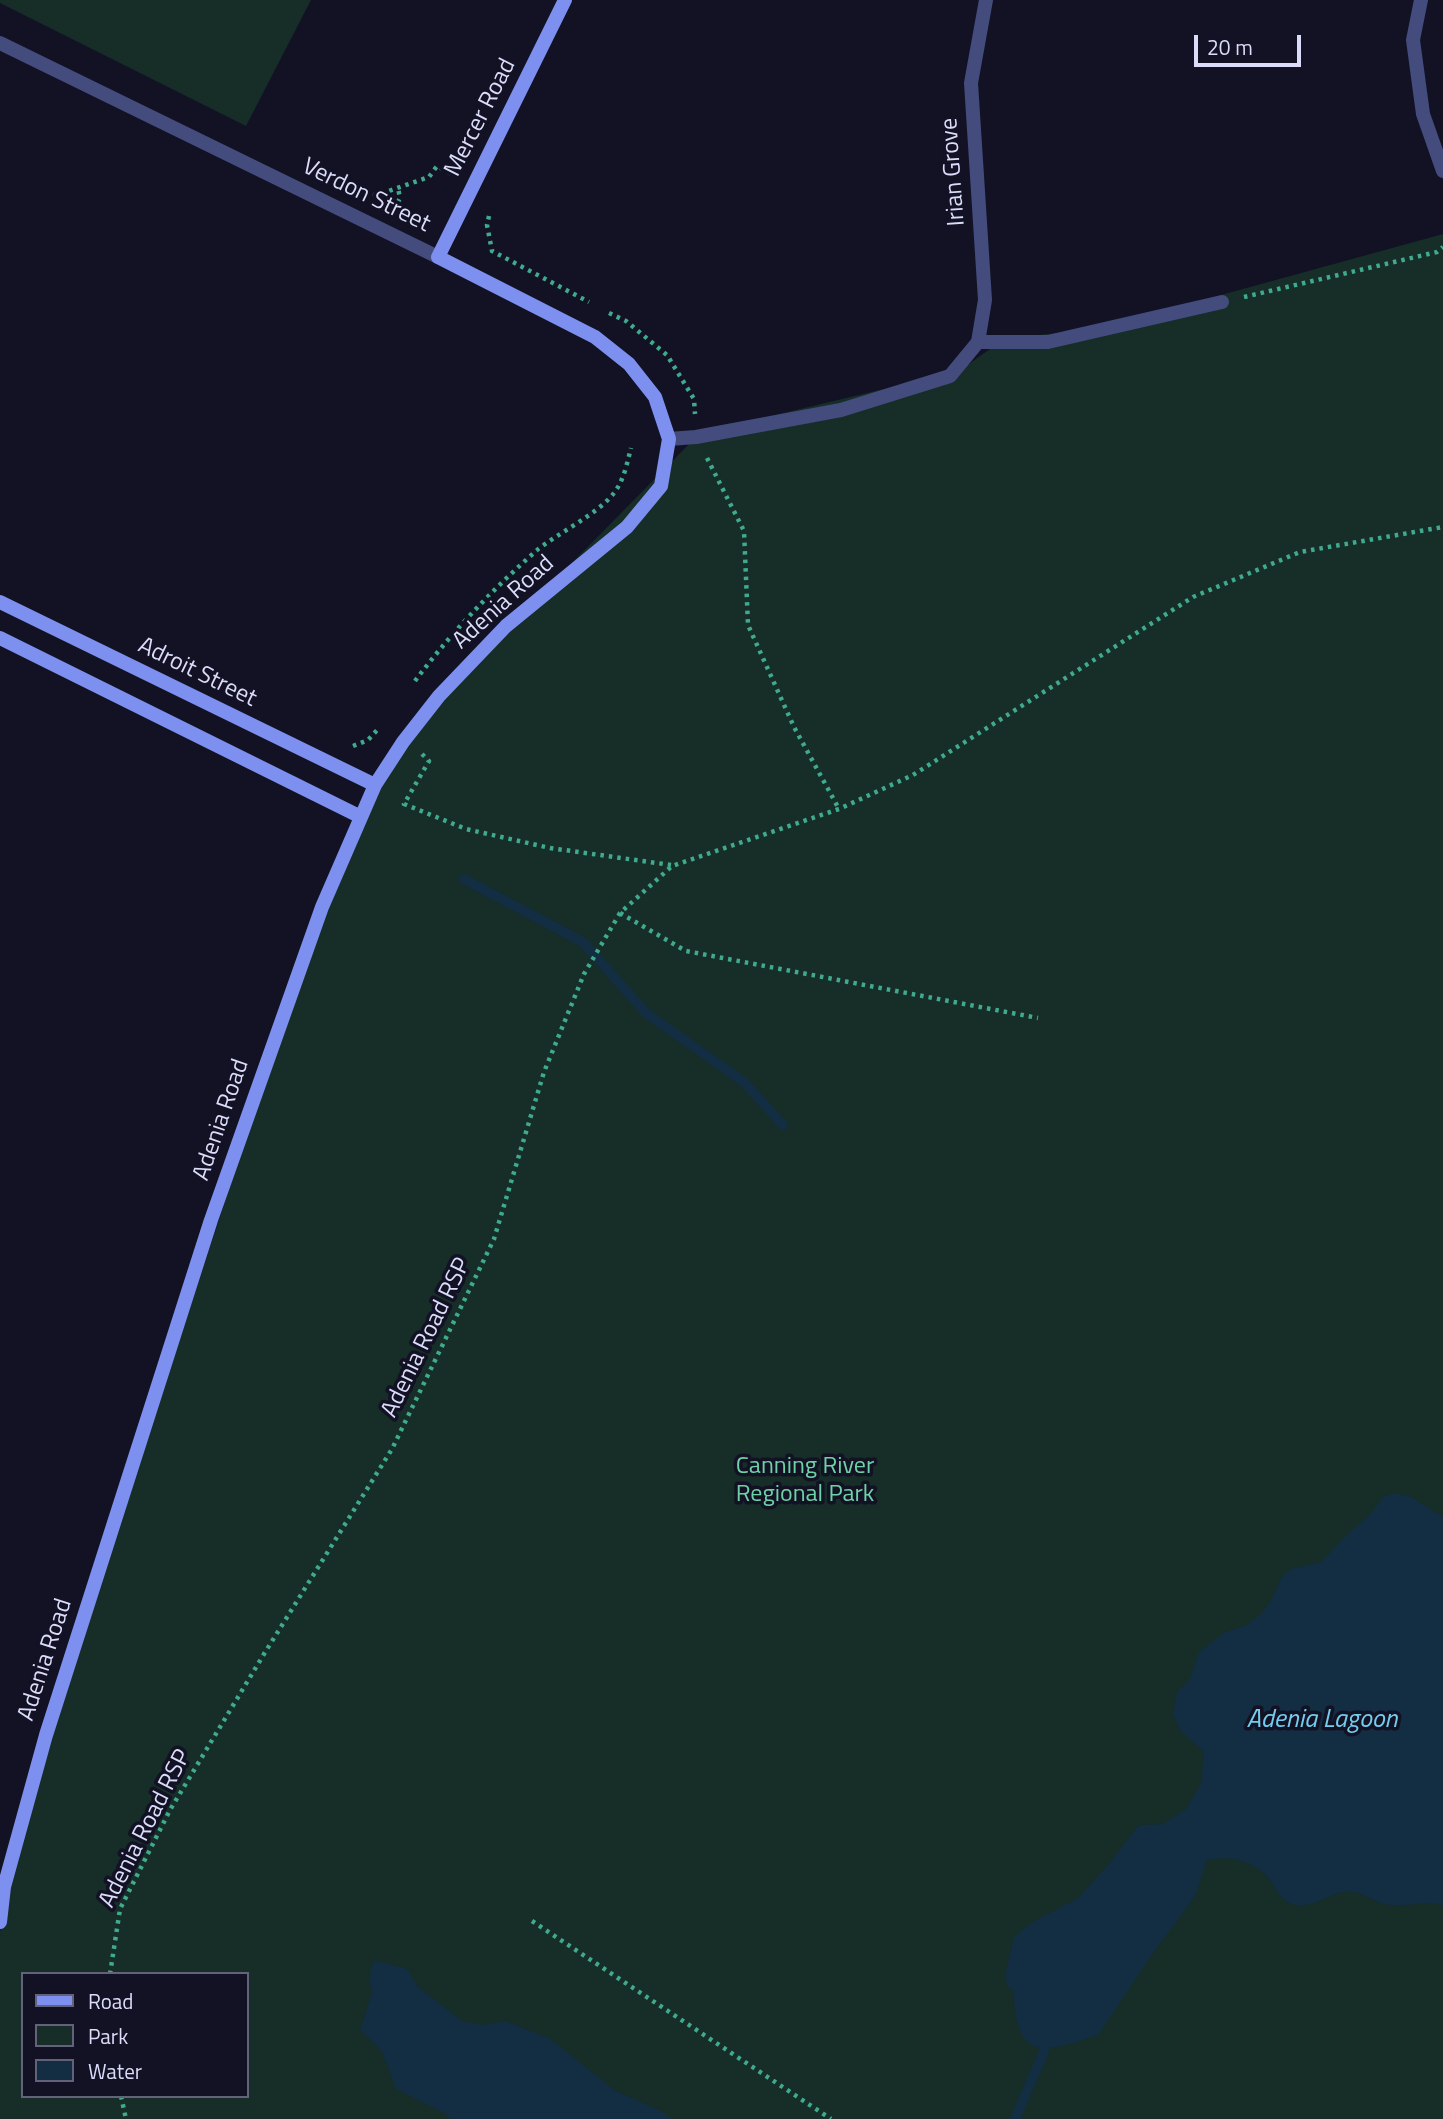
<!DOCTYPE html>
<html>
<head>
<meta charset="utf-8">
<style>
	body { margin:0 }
	#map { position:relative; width:1443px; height:2119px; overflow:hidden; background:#121224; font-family:"Titillium Web",sans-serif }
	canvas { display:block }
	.legend { position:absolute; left:21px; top:1972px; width:228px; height:126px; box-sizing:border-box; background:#121224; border:2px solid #62637a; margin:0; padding:9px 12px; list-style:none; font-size:21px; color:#dadcfa }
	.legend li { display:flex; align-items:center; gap:14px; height:35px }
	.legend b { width:35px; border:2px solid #62637a }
	.scale { position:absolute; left:1194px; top:35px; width:107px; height:32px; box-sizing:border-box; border:4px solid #dadcfa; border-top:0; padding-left:9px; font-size:21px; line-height:24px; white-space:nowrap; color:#dadcfa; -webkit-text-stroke:5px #121224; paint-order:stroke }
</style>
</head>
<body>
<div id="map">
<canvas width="1443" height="2119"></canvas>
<ul class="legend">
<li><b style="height:9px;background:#7d90ef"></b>Road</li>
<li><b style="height:19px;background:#162d28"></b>Park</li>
<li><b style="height:19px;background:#132d42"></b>Water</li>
</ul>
<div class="scale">20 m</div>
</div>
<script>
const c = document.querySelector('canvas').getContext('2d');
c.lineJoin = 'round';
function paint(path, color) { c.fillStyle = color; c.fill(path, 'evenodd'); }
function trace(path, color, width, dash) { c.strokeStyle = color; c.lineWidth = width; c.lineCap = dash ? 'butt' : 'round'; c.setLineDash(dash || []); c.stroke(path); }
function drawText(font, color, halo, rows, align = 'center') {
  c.font = font + ' "Titillium Web",sans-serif'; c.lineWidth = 7; c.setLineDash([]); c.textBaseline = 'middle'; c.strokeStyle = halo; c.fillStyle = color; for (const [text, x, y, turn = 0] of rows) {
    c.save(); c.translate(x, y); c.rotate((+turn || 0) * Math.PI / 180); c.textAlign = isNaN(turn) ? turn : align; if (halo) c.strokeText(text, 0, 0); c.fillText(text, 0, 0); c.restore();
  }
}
const green = new Path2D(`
	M0,0h311l-65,126 -246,-123z
	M1443,234v1885h-1443v-187l7,-68 334,-1015 73,-122 144,-150 138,-140 8,-5 255,-61 45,-32 97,-11zM23,1974h224v122h-224z`);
const water = new Path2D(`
	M1395,1493l16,4 32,20v388c-17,-4 -36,2 -54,0 -16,-2 -29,-16 -46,-13 -16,3 -28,15 -46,13 -18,-2 -21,-20 -30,-29 -15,-16 -40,-21 -60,-16l-12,36 -45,61 -52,78c-54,18 -83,28 -84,-44l-7,-5 -2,-10 9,-39 19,-15 45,-24 30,-33 31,-40 24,-1 23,-15 15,-26 3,-31 -23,-21 -8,-17 4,-22 13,-13 9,-27 26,-20 22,-7 15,-12 8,-11 13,-27 8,-6 30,-7 30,-31 17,-14 16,-21z
	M374,1960l33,9 11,18 44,34 19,4 24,-4 44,17 65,52 47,21 10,8h-220l-5,-5 -50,-25 -14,-38 -22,-21 12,-37 -3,-14z`);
const stream = new Path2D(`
	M464,879l119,63 63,71 98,69 39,43
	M1015,2119l30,-70`);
const path = new Path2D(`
	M358,186l19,9 52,-18 8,-11 15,8
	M394,210l6,-12 -2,-10
	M489,216l-2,9 5,26 97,51
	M1244,297l193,-45 6,-5
	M609,313l17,8 41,34 27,44 1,15
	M707,458l37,73 4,94 46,102 45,82
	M415,681c35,-47 77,-91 121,-130 22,-18 62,-37 78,-58 10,-13 13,-30 17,-45
	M353,746l15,-6 12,-13
	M422,754l7,7 -25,43 62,25 84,19 121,17
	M620,913l66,38 352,67
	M532,1921l299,198
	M110,1974l10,-65 50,-99 94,-156 128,-205 102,-210 50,-167 40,-98 36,-61 52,-47 167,-57 74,-34 280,-178 107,-45 143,-25
	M121,2096l5,23`);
const lane = new Path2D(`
	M978,342h70l174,-40`);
const street = new Path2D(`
	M1421,0l-8,40 10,74 20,57
	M0,43l438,214
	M669,439l27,-2 145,-27 109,-34 28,-34 7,-42 -14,-217 15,-83`);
const secondary = new Path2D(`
	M0,602l375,183
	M0,638l361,179
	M0,1922l4,-35 42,-152 165,-515 111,-313 53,-122 28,-43 36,-46 67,-70 121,-99 34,-41 8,-47 -14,-42 -26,-33 -34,-27 -157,-80 127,-257`);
const streetNames = [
	["Mercer Road",481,118,-63],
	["Irian Grove",954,172,-94],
	["Verdon Street",366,196,26],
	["Adenia Road",504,603,-42],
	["Adroit Street",197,673,26],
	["Adenia Road",222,1120,-71],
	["Adenia Road RSP",427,1338,-64],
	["Adenia Road",46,1660,-72],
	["Adenia Road RSP",146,1829,-63]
];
const parkNames = [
	["Canning River",805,1467],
	["Regional Park",805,1495]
];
const waterNames = [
	["Adenia Lagoon",1322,1721]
];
paint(green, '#162d28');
paint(water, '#132d42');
trace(stream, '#132d42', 10);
trace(path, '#3faa8e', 4.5, [3.5, 5]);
trace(lane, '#434c7d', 14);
trace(street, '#434c7d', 14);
trace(secondary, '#7d90ef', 14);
drawText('24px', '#dadcfa', '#121224', streetNames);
drawText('24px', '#6ed2a6', '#121224', parkNames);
drawText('italic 26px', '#75cdee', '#121224', waterNames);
</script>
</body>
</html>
